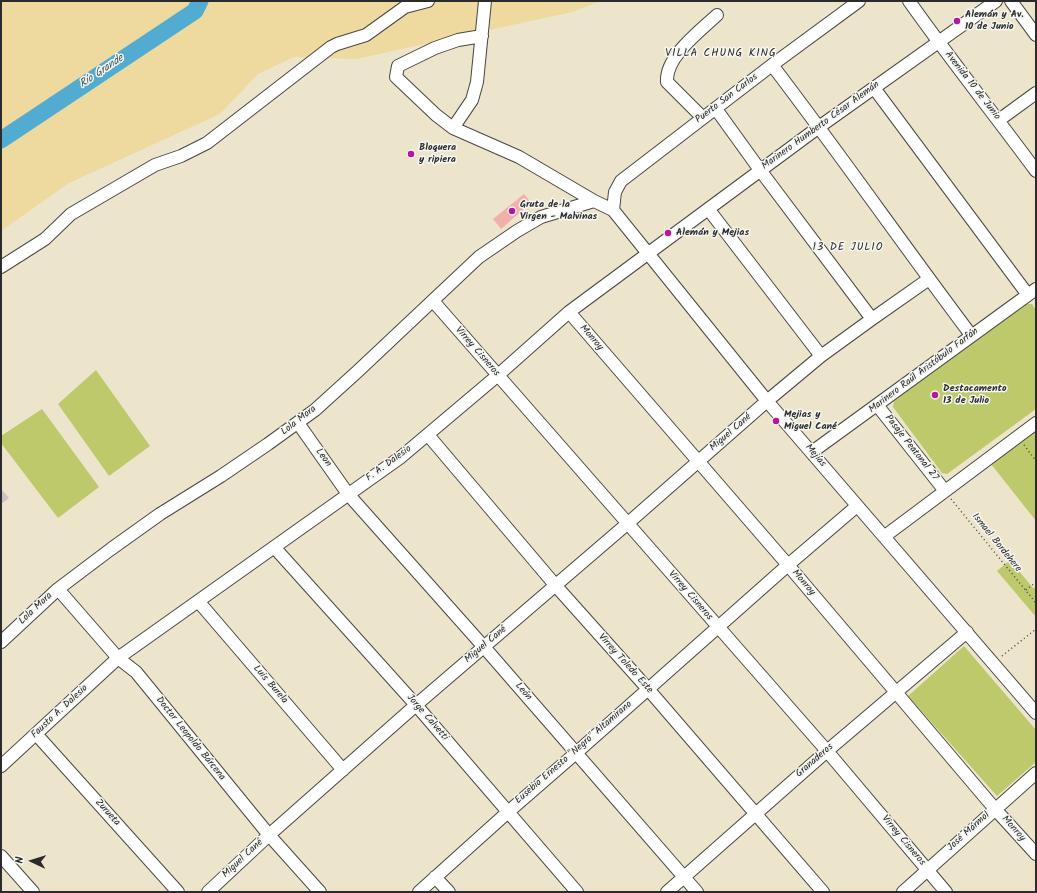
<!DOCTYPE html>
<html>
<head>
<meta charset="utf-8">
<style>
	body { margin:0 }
	#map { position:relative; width:1037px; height:893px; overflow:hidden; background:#ede5cb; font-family:Kalam,sans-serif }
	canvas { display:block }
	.frame { position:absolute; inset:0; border:2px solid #2b2b2b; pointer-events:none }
	.north { position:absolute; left:12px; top:841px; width:40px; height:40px; -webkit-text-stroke:3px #f6f6f2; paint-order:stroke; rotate:274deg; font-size:11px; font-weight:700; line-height:16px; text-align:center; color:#2b2b2b }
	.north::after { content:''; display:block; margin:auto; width:14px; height:18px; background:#2b2b2b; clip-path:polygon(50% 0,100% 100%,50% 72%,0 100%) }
</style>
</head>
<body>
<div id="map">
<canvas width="1037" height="893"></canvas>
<div class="frame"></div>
<div class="north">N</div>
</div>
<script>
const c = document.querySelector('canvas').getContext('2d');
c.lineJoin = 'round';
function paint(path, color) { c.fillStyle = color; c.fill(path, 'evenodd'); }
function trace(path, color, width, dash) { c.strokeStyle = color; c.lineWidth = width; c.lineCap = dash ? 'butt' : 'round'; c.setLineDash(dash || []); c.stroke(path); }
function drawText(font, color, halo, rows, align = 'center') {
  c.font = font + ' Kalam,sans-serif'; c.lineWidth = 3; c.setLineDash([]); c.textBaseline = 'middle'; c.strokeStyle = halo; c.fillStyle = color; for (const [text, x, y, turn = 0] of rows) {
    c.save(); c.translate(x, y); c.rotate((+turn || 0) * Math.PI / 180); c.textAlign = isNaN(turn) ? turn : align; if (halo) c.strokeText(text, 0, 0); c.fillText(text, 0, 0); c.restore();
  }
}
const industrial = new Path2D(`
	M1,489l8,9 -8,6z`);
const green = new Path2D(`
	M1026,304h6l4,6v99l-89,65 -5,-1 -49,-66 1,-6z
	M96,370l54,76 -41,30 -51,-72z
	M42,409l57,78 -41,31 -57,-75v-7z
	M1036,428v93l-45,-57z
	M1010,560l23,28 3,-1v30l-39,-46z
	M964,646l72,84v32l-39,34 -89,-100z`);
const sand = new Path2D(`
	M1,1h600l-29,11 -216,47 -62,-2 -36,17 -38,40 -151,69 -68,48z`);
const river = new Path2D(`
	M1,140l194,-129 5,-10`);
const building = new Path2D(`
	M524,194l7,9 -30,26 -8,-10z`);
const path = new Path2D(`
	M1024,445l12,16
	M951,499l85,104
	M1026,590l10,-8
	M1002,656l34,-27`);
const minor = new Path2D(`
	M909,1c41,58 85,113 127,170
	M1011,1l25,34
	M482,36l-24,4 -23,8 -37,18 -2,11 40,38 17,13 66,29 75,44 19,9 154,191 269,312
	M772,65c68,89 132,181 199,270
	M874,88l154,207
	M716,109l44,61 112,149
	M703,118l-36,-36c-2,-25 33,-51 50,-67
	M999,120l37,-27
	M453,128l19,-28 5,-18 8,-81
	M613,210l2,-18 6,-11 151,-116 87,-64
	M709,210l112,146
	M1,267l44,-28 26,-25 84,-49 26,-9 26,-13 124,-96 6,-3 29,-9 39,-28 23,-6
	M433,301l394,450 119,141
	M569,312l219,253 207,244 41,45
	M877,405l68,86
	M298,423l50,71 136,153 213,245
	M428,435l128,151 92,103 175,203
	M812,452l224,-163
	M885,536l151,-113
	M274,547l142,158 161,187
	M58,589l60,69 18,14 133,163 51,57
	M198,601l145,169
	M1,642l57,-53 53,-40 49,-35 61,-38 47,-32 47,-34 43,-39 121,-114 38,-26 24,-14 53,-16
	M36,734l142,158
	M1,766l117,-108 283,-201 96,-81 72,-64 250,-185 177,-126
	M1,856l32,36
	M435,877l14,15
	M208,892l61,-57 147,-130 211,-181 140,-123 54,-45 51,-37 57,-40
	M419,892l89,-80 68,-59 212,-188 69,-59
	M667,892l160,-141 140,-119
	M903,892l133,-119`);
const markers = [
	[957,21,4,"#b5179e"],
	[411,154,4,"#b5179e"],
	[512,211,4,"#b5179e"],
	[668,233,4,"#b5179e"],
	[935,395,4,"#b5179e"],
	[776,421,4,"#b5179e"]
];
const poiNames = [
	["Alemán y Av.",965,15],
	["10 de Junio",965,27],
	["Bloquera",419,148],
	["y ripiera",419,160],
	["Gruta de la",520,205],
	["Virgen - Malvinas",520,217],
	["Alemán y Mejias",676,233],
	["Destacamento",943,389],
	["13 de Julio",943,401],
	["Mejias y",784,415],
	["Miguel Cané",784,427]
];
const streetNames = [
	["Avenida 10 de Junio",972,86,52],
	["Puerto San Carlos",727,99,-37],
	["Marinero Humberto César Alemán",821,126,-36],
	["Monroy",591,338,49],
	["Virrey Cisneros",477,352,49],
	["Marinero Raúl Aristóbulo Farfán",924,371,-37],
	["Lola Mora",299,421,-38],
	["Miguel Cané",731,433,-41],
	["Pasaje Peatonal 27",911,448,52],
	["Mejías",815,456,50],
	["Leon",323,458,54],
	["F. A. Dalesio",389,464,-36],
	["Ismael Bordehere",996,543,51],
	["Monroy",803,583,50],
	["Virrey Cisneros",690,596,49],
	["Lola Mora",36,609,-43],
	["Miguel Cané",486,645,-40],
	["Virrey Toledo Este",625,664,48],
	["Luis Burela",270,685,49],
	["León",523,692,49],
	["Fausto A. Dalesio",60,712,-43],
	["Jorge Calvetti",427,718,49],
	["Doctor Leopoldo Bárcena",190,739,51],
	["Eusebio Ernesto \"Negro\" Altamirano",574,753,-41],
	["Granaderos",815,761,-41],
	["Zurueta",107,813,48],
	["Monroy",1013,829,48],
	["José Mármol",969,832,-42],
	["Virrey Cisneros",903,841,50],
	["Miguel Cané",243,859,-43]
];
const neighbourhoodNames = [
	["VILLA CHUNG KING",721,54],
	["13 DE JULIO",848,248]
];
const waterNames = [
	["Río Grande",102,72,-34]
];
paint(industrial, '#d2bec4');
paint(green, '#bdc96b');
paint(sand, '#eeda9e');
trace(river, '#52abd0', 17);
paint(building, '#f2b0a9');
trace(minor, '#484743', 14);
trace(path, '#484743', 1.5, [1, 3]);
trace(minor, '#fff', 12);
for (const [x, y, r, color] of markers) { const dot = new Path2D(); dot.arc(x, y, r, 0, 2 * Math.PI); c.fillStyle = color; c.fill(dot); trace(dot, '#f6f6f2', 1.5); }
drawText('bold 10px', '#2b2b2b', '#f6f6f2', poiNames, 'left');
drawText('10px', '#2b2b2b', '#f6f6f2', streetNames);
c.letterSpacing = '1px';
drawText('11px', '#2b2b2b', '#f6f6f2', neighbourhoodNames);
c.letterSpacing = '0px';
drawText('italic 11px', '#395865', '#f6f6f2', waterNames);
</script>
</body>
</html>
